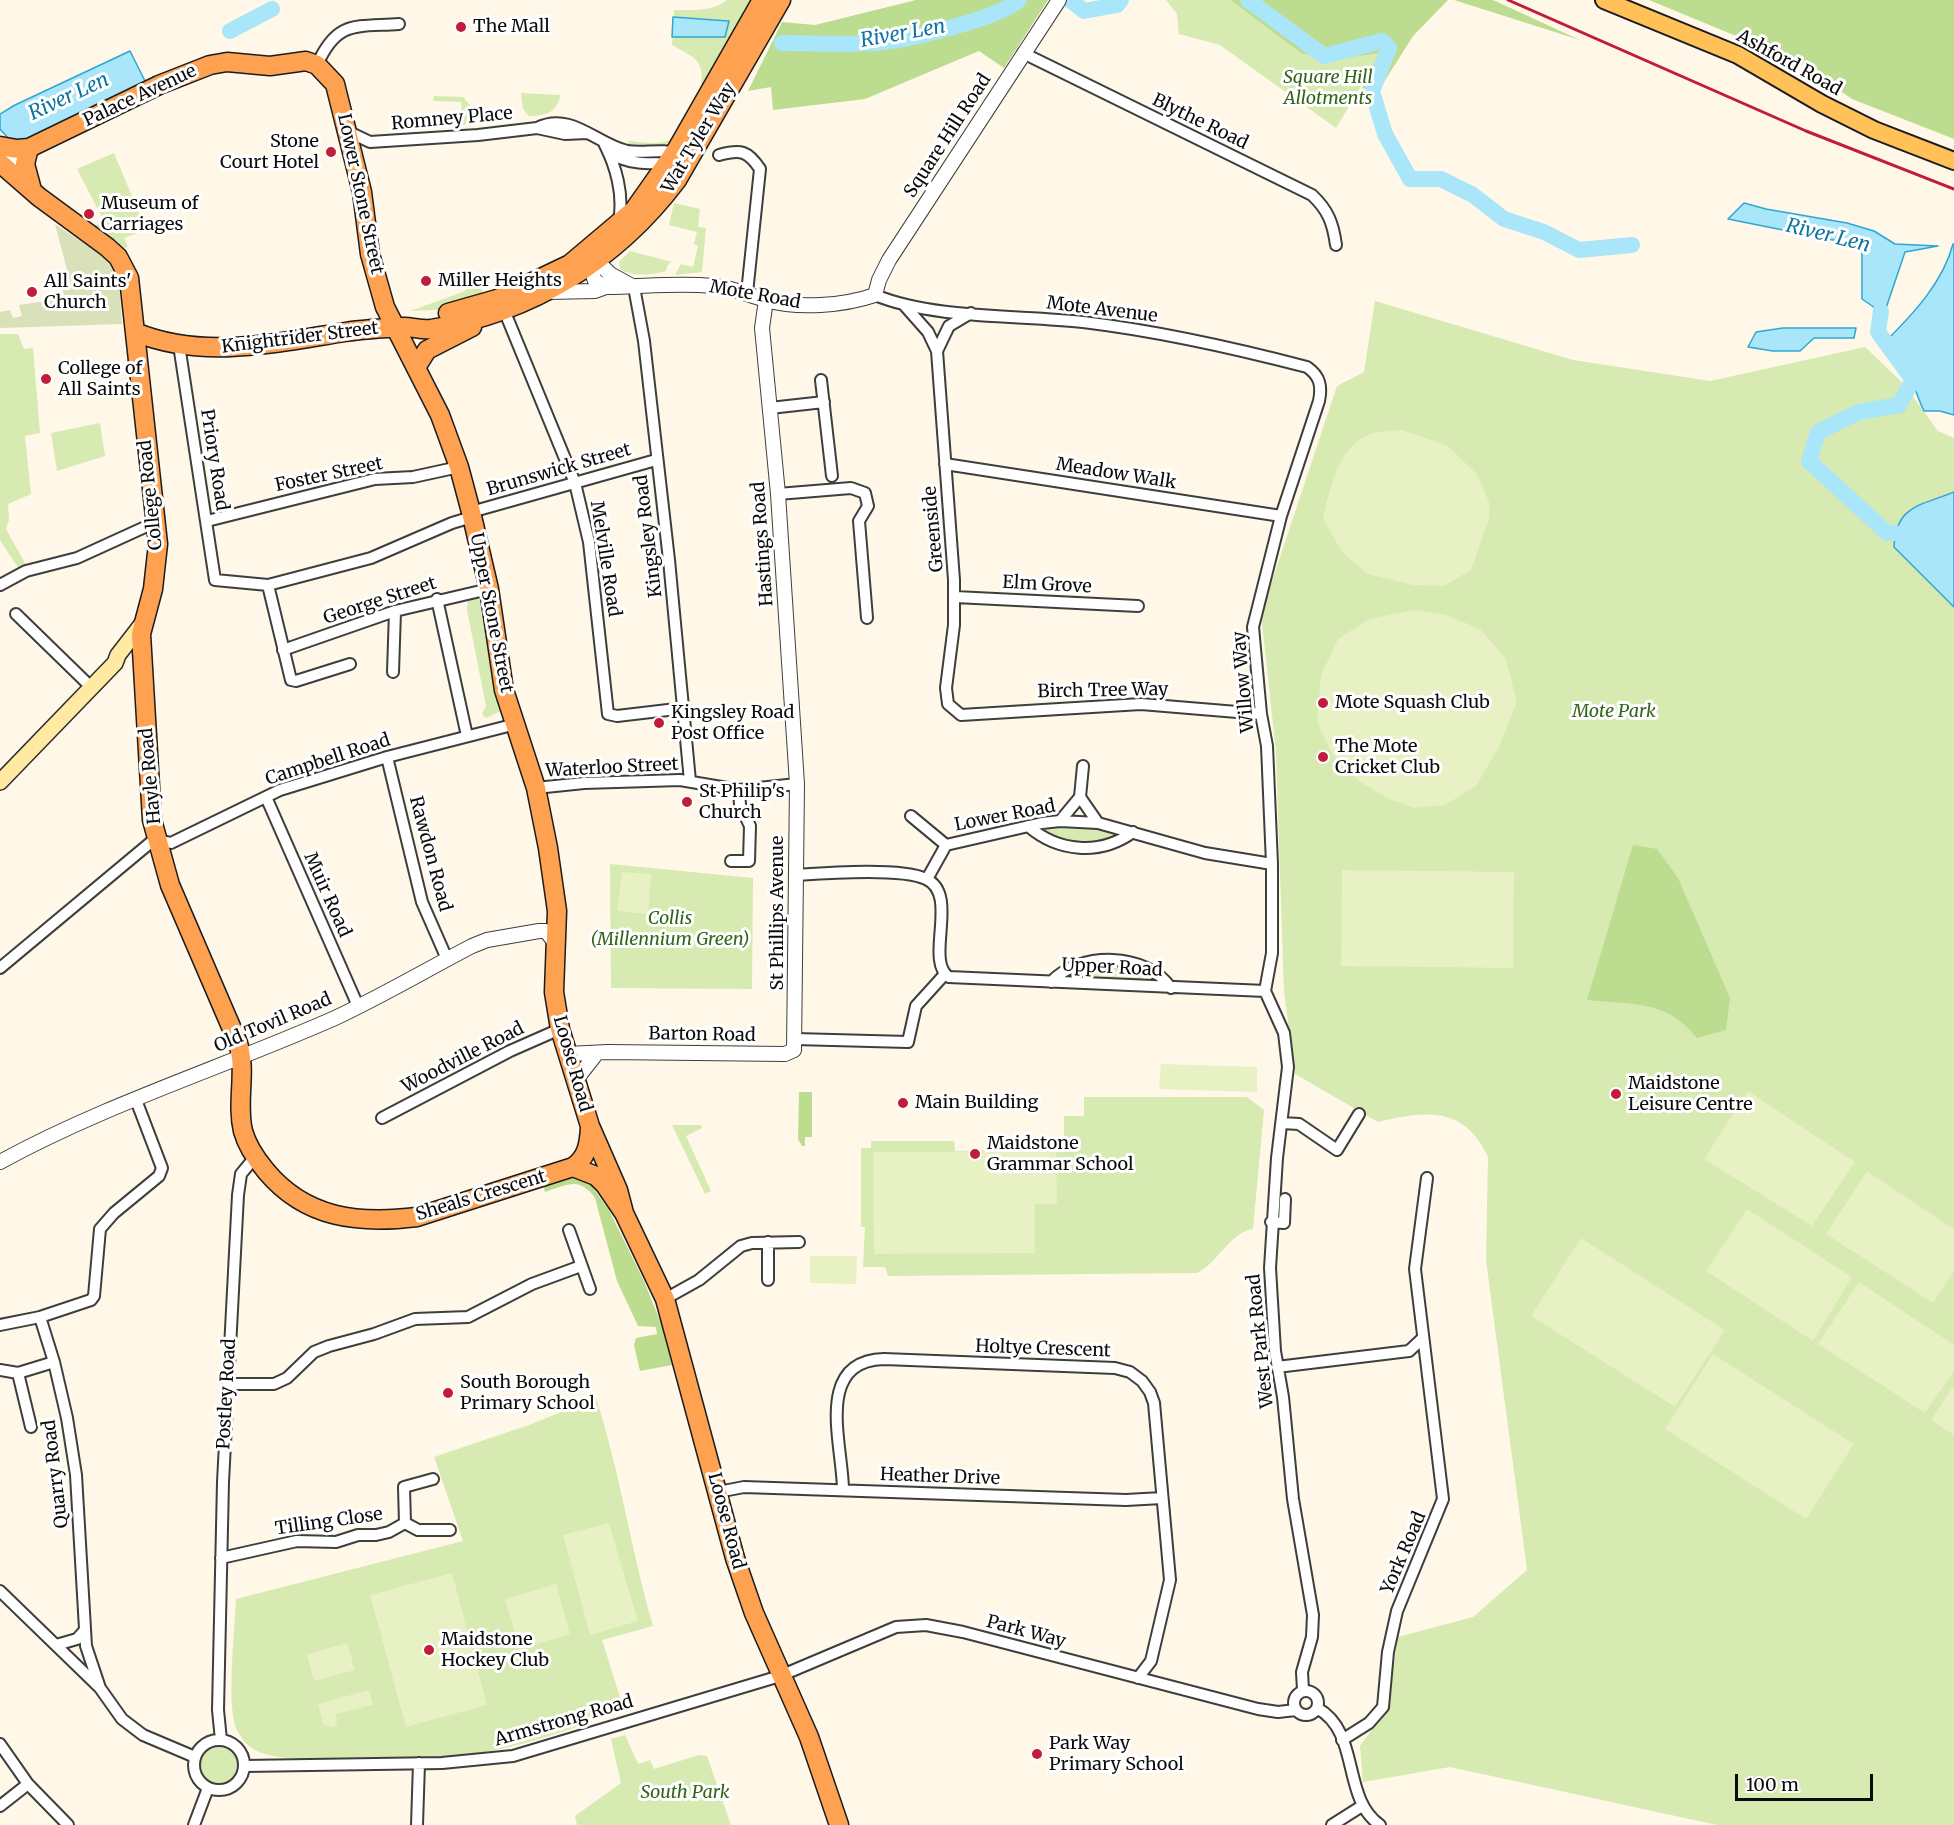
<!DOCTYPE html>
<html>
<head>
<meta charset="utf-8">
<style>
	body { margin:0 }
	#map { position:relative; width:1954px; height:1825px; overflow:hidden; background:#fff8e8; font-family:Merriweather,serif }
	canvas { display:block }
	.scale { position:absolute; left:1735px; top:1774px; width:138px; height:27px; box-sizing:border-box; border:3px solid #0b0b0b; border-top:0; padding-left:8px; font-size:18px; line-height:21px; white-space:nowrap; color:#0b0b0b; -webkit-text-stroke:4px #fff; paint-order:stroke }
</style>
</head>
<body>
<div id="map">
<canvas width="1954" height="1825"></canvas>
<div class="scale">100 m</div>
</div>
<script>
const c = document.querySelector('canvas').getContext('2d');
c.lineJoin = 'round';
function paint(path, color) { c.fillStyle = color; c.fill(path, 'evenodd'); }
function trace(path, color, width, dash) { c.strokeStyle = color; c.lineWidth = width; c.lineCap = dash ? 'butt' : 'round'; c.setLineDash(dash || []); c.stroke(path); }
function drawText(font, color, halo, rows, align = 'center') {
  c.font = font + ' Merriweather,serif'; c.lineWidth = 6; c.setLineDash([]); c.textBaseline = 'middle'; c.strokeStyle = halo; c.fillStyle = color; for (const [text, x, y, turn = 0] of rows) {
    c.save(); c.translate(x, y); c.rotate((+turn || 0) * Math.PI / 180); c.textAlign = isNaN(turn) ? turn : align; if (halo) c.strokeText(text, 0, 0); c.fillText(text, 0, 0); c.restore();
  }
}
const green = new Path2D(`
	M727,0h29l-74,134c-14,17 -36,12 -56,11l3,-4c12,1 31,5 42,-2 17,-11 42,-61 25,-79 -6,-6 -17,-11 -24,-15l2,-35c19,0 37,2 53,-10z
	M1166,0h69l97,60 49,-7 -45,75 -116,-83 -41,-11 -2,-20z
	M521,93l40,2c-5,18 -15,21 -32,21l-6,-7z
	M434,96l29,1 9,11v13l-10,5 -1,-24 -28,-1z
	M114,153l28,67 1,11 -19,7 4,9 -16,5 -21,-24 13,-7 -27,-52z
	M674,203l26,6 -2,18 8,1 -4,44 -27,3 6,-11 12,3 5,-21 -4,-2 3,-12 -28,-7z
	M630,251l42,11 -4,2 -2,7c-13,4 -34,6 -46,-2l-1,-7z
	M478,280l8,22 -32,7 -44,2 53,-19z
	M1375,301l198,59 137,21 155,-34 38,36 35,48 16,7v1387h-237l-267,-58 -87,15 -3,-36 28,-38 10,-71 75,-20 54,-47 -41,-310 2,-103c-24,-52 -63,-46 -110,-35l-83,-48 -11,-82 -8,-240 -15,-138 76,-228 27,-14z
	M0,334h18l6,15 9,-1 7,85 -15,3 6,58 -23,10 1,16 -3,9 20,36 -7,4 -19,-29z
	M100,423l5,33 -48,15 -6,-38z
	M478,594l9,32 4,35 10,50 -15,7 -4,-4 4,-8 -19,-96 1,-14z
	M1063,826l39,3 16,7c-20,15 -57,5 -77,-5z
	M610,864l143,14 -1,111 -141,-1z
	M1099,963l32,3 25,12v3l-91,-3v-6z
	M1084,1097h163l17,13 -11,119c-24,4 -34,33 -56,44l-309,3 -3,-9h-22l2,-40h-4v-79h10v-7h83l1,10 109,-3v-32h20z
	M672,1125h29l1,3 -16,8 25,55 -6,3z
	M596,1398c24,74 35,152 57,228l-51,14 22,70c-45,16 -92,34 -139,42 -48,9 -182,16 -226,0 -10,-4 -17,-12 -22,-22 -11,-23 -2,-102 -1,-131l227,-58 -29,-84 95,-32z
	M625,1735l13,29 12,-4 4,9 45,-14 8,1 24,69h-154l-2,-9 46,-33 -10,-44z
	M200 1766a20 20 0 1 1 40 0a20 20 0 1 1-40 0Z`);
const forest = new Path2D(`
	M916,0h132l-44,68 -25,-17 -114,48 -92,11 -2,-23 -23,4 34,-69 33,3z
	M1231,0h217l-35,36 -36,57 -16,-3 20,-37 -49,7 -31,-7z
	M1454,0h39l87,40z
	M1649,0h305v139l-102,-40 -53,-37z
	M1633,845l24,4 21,29 52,120 -4,32 -29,8c-31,-39 -64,-33 -110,-38z
	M799,1092h13v45h-7v9h-3l-4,-7z
	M570,1176l19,6 21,30 34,69 18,45 10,39 -32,6 -6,-26 2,-7 21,-4 -1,-7 -18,-1 -21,-45 -22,-83c-16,-22 -27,-13 -50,-6l-2,-7z`);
const cemetery = new Path2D(`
	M55,224l63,42 4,58 -122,4v-16l10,-2 3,8 9,-2 -3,-11 46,-7 -3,-10 9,-3z`);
const pitch = new Path2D(`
	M1402,430l46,16 29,28 12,28v17l-18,51 -27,16 -31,-1 -46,-11 -25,-22 -19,-33c6,-28 16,-78 51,-86 9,-2 19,-2 28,-3z
	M1415,610l31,5 34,14 26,30 11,43 -17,43 -24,41 -31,19 -32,3 -26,-10 -28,-17 -26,-26 -16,-33 4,-47 17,-36 31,-20z
	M1342,870l172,2 -1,96 -172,-2z
	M622,872l29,2 -3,40 -31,-3z
	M1161,1064l96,3v25l-98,-3z
	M1748,1091l107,71 -43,64 -108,-67z
	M1056,1151l1,53h-22v49l-161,1 -1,-102z
	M1867,1171l87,58v42l-21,32 -107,-69z
	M1747,1209l105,68 -39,64 -107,-70z
	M1581,1238l144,92 -50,77 -144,-91z
	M810,1256h47l-1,28 -46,-1z
	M1859,1282l95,63v26l-29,42 -107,-69z
	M1713,1354l141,90 -48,75 -141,-90z
	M1954,1385v50l-23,-15z
	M609,1523l29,98 -48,14 -27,-100z
	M452,1573l35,132 -81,22 -36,-132z
	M556,1584l14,50 -50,15 -15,-50z
	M347,1643l8,27 -41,11 -7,-27z
	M369,1690l4,15 -37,9 1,10 -5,3 -9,-3 -5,-20z`);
const water = new Path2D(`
	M673,17l55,4h1l-4,16h-53z
	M130,51l16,32 -123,58 -15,-3 -8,-9v-15l15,-9z
	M1744,203l22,6 81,14 27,8 21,13 43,2 -33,6 -27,80h-6l6,-22 -16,-11v-49l-29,-10 -105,-21z
	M1953,244h1v171l-14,-4h-16c-11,-22 -14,-50 -37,-62v-9c27,-27 56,-58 66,-96z
	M1783,328h73l-2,10h-40l-14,13h-27l-25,-4 8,-15z
	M1954,492v115l-60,-60c2,-42 26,-41 60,-55z`);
const river = new Path2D(`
	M1070,0l14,11 33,-6 4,-5
	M1248,0l76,56 58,-15 7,7 -17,43 13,43 25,45h31l32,16 31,24 40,13 35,18 53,-5
	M230,31l42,-22
	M782,43c31,0 62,2 92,0 29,-1 126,-25 145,-43
	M1881,311l-3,21 35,48 -14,25 -40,7 -41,20 -9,29 78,72h8`);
const minor = new Path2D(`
	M1023,53l289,142c16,15 21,28 24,50
	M317,65c20,-45 38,-38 82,-41
	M537,128l28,6 22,-1
	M347,131l23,11 108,-7 59,-7c34,-17 59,16 90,23 17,3 35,-3 51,3
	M604,143c12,23 20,52 15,78
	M2,145l21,29
	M608,152c19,12 39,12 60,11
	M719,155c22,-6 29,-4 41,14l-13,124
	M634,287l10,54 25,219 21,221
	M875,295c58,24 144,20 208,27 75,9 151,26 224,45 13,9 15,19 12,34l-38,115 -28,111 8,87 6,32 5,118v89l-7,38
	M905,306l23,26 9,19 17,229v45l-8,63 2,16 13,11 180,-11 120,10
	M504,310l71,173 14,59 19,172 9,2 68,-8
	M179,345l36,235 53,5 103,-27 81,-35 20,-6
	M937,351l12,-25 22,-13
	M821,380l11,96
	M770,408l54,-6
	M945,464l336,52
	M778,494l73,-6 14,5 3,13 -9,15 8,97
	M471,512l185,-52
	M207,521l168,-42 38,-2 46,-10
	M0,585l26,-14 51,-13 79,-36
	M268,585l23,95 5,1 54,-17
	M955,597l183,9
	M437,599l30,137
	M16,614l75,73
	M283,650l112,-39 94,-22
	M393,672l2,-61
	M387,757l35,145 25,57
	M536,788l48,-5 96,-3 59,10 58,-6
	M266,797l92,209
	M1080,797l18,26
	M911,816l35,29
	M1060,821l20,-24 3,-31
	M1028,826c30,26 72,30 105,6
	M731,861h18l1,-35 -10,-21 -1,-15
	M796,875c29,-2 105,-8 130,4 34,15 -2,82 23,98l316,14
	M927,879l19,-34 96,-22 18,-2 38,2 107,30 67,11
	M0,968l150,-125 8,-3 13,3 109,-53 107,-33 129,-33
	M1051,982c29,-31 95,-30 120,6
	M1265,991l19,42 4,34 -11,91 -7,110 5,83 8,46 10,102 20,116 -1,22 -10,35 1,18
	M795,1039l113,3 8,-36 29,-32
	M382,1118l128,-67 50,-22
	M1282,1123l17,1 38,26 22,-36
	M1271,1222l13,1 1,-24
	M569,1230l21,59
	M768,1242v38
	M665,1299l34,-19 42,-34 11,-3 47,-1
	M40,1317l14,45 13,56 9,57 10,171 14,42
	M0,1325l40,-8 51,-17 3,-4 6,-67 14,-16 45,-37 3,-8 -26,-68
	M1277,1367l132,-16 14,-13
	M0,1370l18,3 36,-11
	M18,1373l13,54
	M228,1384h46l13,-6 27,-26 15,-6 45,-12 41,-15 53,-2 64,-33 49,-18
	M843,1490c0,-44 -30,-129 41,-131l231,9 15,4 12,9 8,11 4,11 16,177 -19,81 -13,17
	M718,1492l26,-5 382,13 36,-2
	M405,1523l13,7h32
	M221,1558l76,-17 39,1 22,-7h18l13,-3 16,-9 -1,-36 29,-8
	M0,1591l100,97 22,31 21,16 52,22
	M56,1645l21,-6 7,-8
	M1294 1703a12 12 0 1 1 24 0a12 12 0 1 1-24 0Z
	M1317,1708c44,24 24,90 63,117
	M221,1740l-3,-30 5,-228 15,-287 3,-21 14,-17
	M1342,1740l27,-17 14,-16 5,-55 9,-41 46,-112 -28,-230 12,-91
	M194 1765a25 25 0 1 1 50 0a25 25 0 1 1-50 0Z
	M0,1744l28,40 40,41
	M244,1766l198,-3 71,-7 267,-80 116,-49 30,-2 37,7 295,77 20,3 18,-2
	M0,1806l28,-22
	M194,1825l14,-37
	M417,1825l2,-62
	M1332,1825l30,-19`);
const tertiary = new Path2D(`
	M591,255l19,19 22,12
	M587,258l8,23 11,6c36,0 71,-5 107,-1 19,1 34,9 53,14 32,9 77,6 109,-5l4,-15 10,-20 170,-260
	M549,292l46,-1 11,-4
	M567,1054l41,-2 177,2 9,-4 3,-266 -19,-290 -16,-166 4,-28
	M575,1081l22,-28
	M0,1162c106,-58 224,-95 335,-144 47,-22 91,-48 137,-72l15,-6 52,-9h7l10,13`);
const secondary = new Path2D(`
	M0,782l115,-119 3,-8 24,-31`);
const primary = new Path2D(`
	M1604,0l134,55 84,49 52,26 80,31`);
const trunk = new Path2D(`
	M0,146l17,3 12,-1 130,-63 51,-20 17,-3 43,4 36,-5 11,4 18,19 27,108 8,62 15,53 55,108 19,52 12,45 18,77 15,101 32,98 12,60 9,63 -3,81 6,37 30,97 28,64 6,23
	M29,148l-4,16 7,26
	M0,163l39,34 68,50 11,10 11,21 29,266 -5,45 -12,45 11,186 18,65 68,158c9,29 -2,59 5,88 4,15 13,28 23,40 40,48 93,53 151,46l156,-50c14,-9 16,-23 17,-39
	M448,313l49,-14 73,-35 64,-54 43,-61 85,-149
	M135,332c68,28 140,11 210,0 20,-3 39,-4 59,-5 9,0 17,3 27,2 100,-16 185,-68 246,-149l104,-180
	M417,366l10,-16 45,-23
	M573,1167l23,9 9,9 19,28 41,86 70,259 19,55 55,124 30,88`);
const rail = new Path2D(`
	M1508,0l298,131 148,58`);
const markers = [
	[461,27,6,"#c01d3a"],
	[331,152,6,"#c01d3a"],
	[89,214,6,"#c01d3a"],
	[426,281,6,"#c01d3a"],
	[32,292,6,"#c01d3a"],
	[46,379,6,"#c01d3a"],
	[1323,703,6,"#c01d3a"],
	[659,723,6,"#c01d3a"],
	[1323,757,6,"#c01d3a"],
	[687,802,6,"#c01d3a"],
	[1616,1094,6,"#c01d3a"],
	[903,1103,6,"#c01d3a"],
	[975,1154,6,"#c01d3a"],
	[448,1393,6,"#c01d3a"],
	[429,1650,6,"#c01d3a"],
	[1037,1754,6,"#c01d3a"]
];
const poiNames = [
	["The Mall",473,27],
	["Stone",319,142,"right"],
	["Court Hotel",319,163,"right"],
	["Museum of",101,204],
	["Carriages",101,225],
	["Miller Heights",438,281],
	["All Saints'",44,282],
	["Church",44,303],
	["College of",58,369],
	["All Saints",58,390],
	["Mote Squash Club",1335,703],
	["Kingsley Road",671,713],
	["Post Office",671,734],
	["The Mote",1335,747],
	["Cricket Club",1335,768],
	["St Philip's",699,792],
	["Church",699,813],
	["Maidstone",1628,1084],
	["Leisure Centre",1628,1105],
	["Main Building",915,1103],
	["Maidstone",987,1144],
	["Grammar School",987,1165],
	["South Borough",460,1383],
	["Primary School",460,1404],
	["Maidstone",441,1640],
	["Hockey Club",441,1661],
	["Park Way",1049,1744],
	["Primary School",1049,1765]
];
const streetNames = [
	["Ashford Road",1789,63,29],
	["Palace Avenue",140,96,-25],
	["Romney Place",452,119,-5],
	["Blythe Road",1200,122,26],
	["Square Hill Road",948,136,-57],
	["Wat Tyler Way",699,138,-59],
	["Lower Stone Street",360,194,78],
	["Mote Road",755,295,10],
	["Mote Avenue",1102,310,7],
	["Knightrider Street",300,338,-7],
	["Priory Road",214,460,81],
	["Brunswick Street",559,470,-16],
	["Meadow Walk",1116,474,9],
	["Foster Street",329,475,-12],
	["College Road",151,495,-96],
	["Greenside",934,529,-95],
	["Kingsley Road",649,536,-97],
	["Hastings Road",763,544,-94],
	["Melville Road",605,559,81],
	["Elm Grove",1047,585,3],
	["George Street",380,601,-18],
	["Upper Stone Street",491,613,79],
	["Willow Way",1244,682,-95],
	["Birch Tree Way",1103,691,-1],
	["Campbell Road",328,760,-18],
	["Waterloo Street",612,768,-3],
	["Hayle Road",151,776,-95],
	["Lower Road",1005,816,-11],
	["Rawdon Road",430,854,75],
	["Muir Road",327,895,66],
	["St Phillips Avenue",778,913,-90],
	["Upper Road",1112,968,3],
	["Old Tovil Road",273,1023,-23],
	["Barton Road",702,1035,1],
	["Woodville Road",463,1058,-27],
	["Loose Road",572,1064,74],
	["Sheals Crescent",481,1196,-17],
	["West Park Road",1261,1341,-96],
	["Holtye Crescent",1043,1349,2],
	["Postley Road",227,1394,-87],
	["Quarry Road",56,1474,-97],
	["Heather Drive",940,1477,2],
	["Loose Road",726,1521,75],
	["Tilling Close",329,1522,-8],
	["York Road",1404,1553,-67],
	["Park Way",1026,1632,15],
	["Armstrong Road",564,1721,-16]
];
const parkNames = [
	["Square Hill",1328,78],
	["Allotments",1328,99],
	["Mote Park",1614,712],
	["Collis",670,919],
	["(Millennium Green)",670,940],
	["South Park",685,1793]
];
const waterNames = [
	["River Len",903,34,-10],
	["River Len",69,97,-25],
	["River Len",1828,236,14]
];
paint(green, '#d6eab1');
paint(forest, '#bcdc8f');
paint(cemetery, '#d9e1ba');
paint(pitch, '#e7f1c3');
paint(water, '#aae6f9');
trace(water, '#2ea6d3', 1.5);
trace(river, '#aae6f9', 16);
trace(minor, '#3e3e3e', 14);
trace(tertiary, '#3e3e3e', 16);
trace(secondary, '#2d2d2d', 18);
trace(primary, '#1c1c1c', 20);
trace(trunk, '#1c1c1c', 21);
trace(minor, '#fff', 10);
trace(tertiary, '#fff', 14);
trace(secondary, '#ffe9a3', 15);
trace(primary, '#ffc158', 16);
trace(trunk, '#fea251', 18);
trace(rail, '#c01d3a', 3);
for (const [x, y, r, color] of markers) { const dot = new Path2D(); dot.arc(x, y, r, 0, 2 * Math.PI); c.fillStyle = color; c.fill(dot); trace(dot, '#fff', 2); }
drawText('18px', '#0b0b0b', '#fff', poiNames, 'left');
drawText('18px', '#0b0b0b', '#fff', streetNames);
drawText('italic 18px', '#326419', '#fff', parkNames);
drawText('italic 20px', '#0f74a1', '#fff', waterNames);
</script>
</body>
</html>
